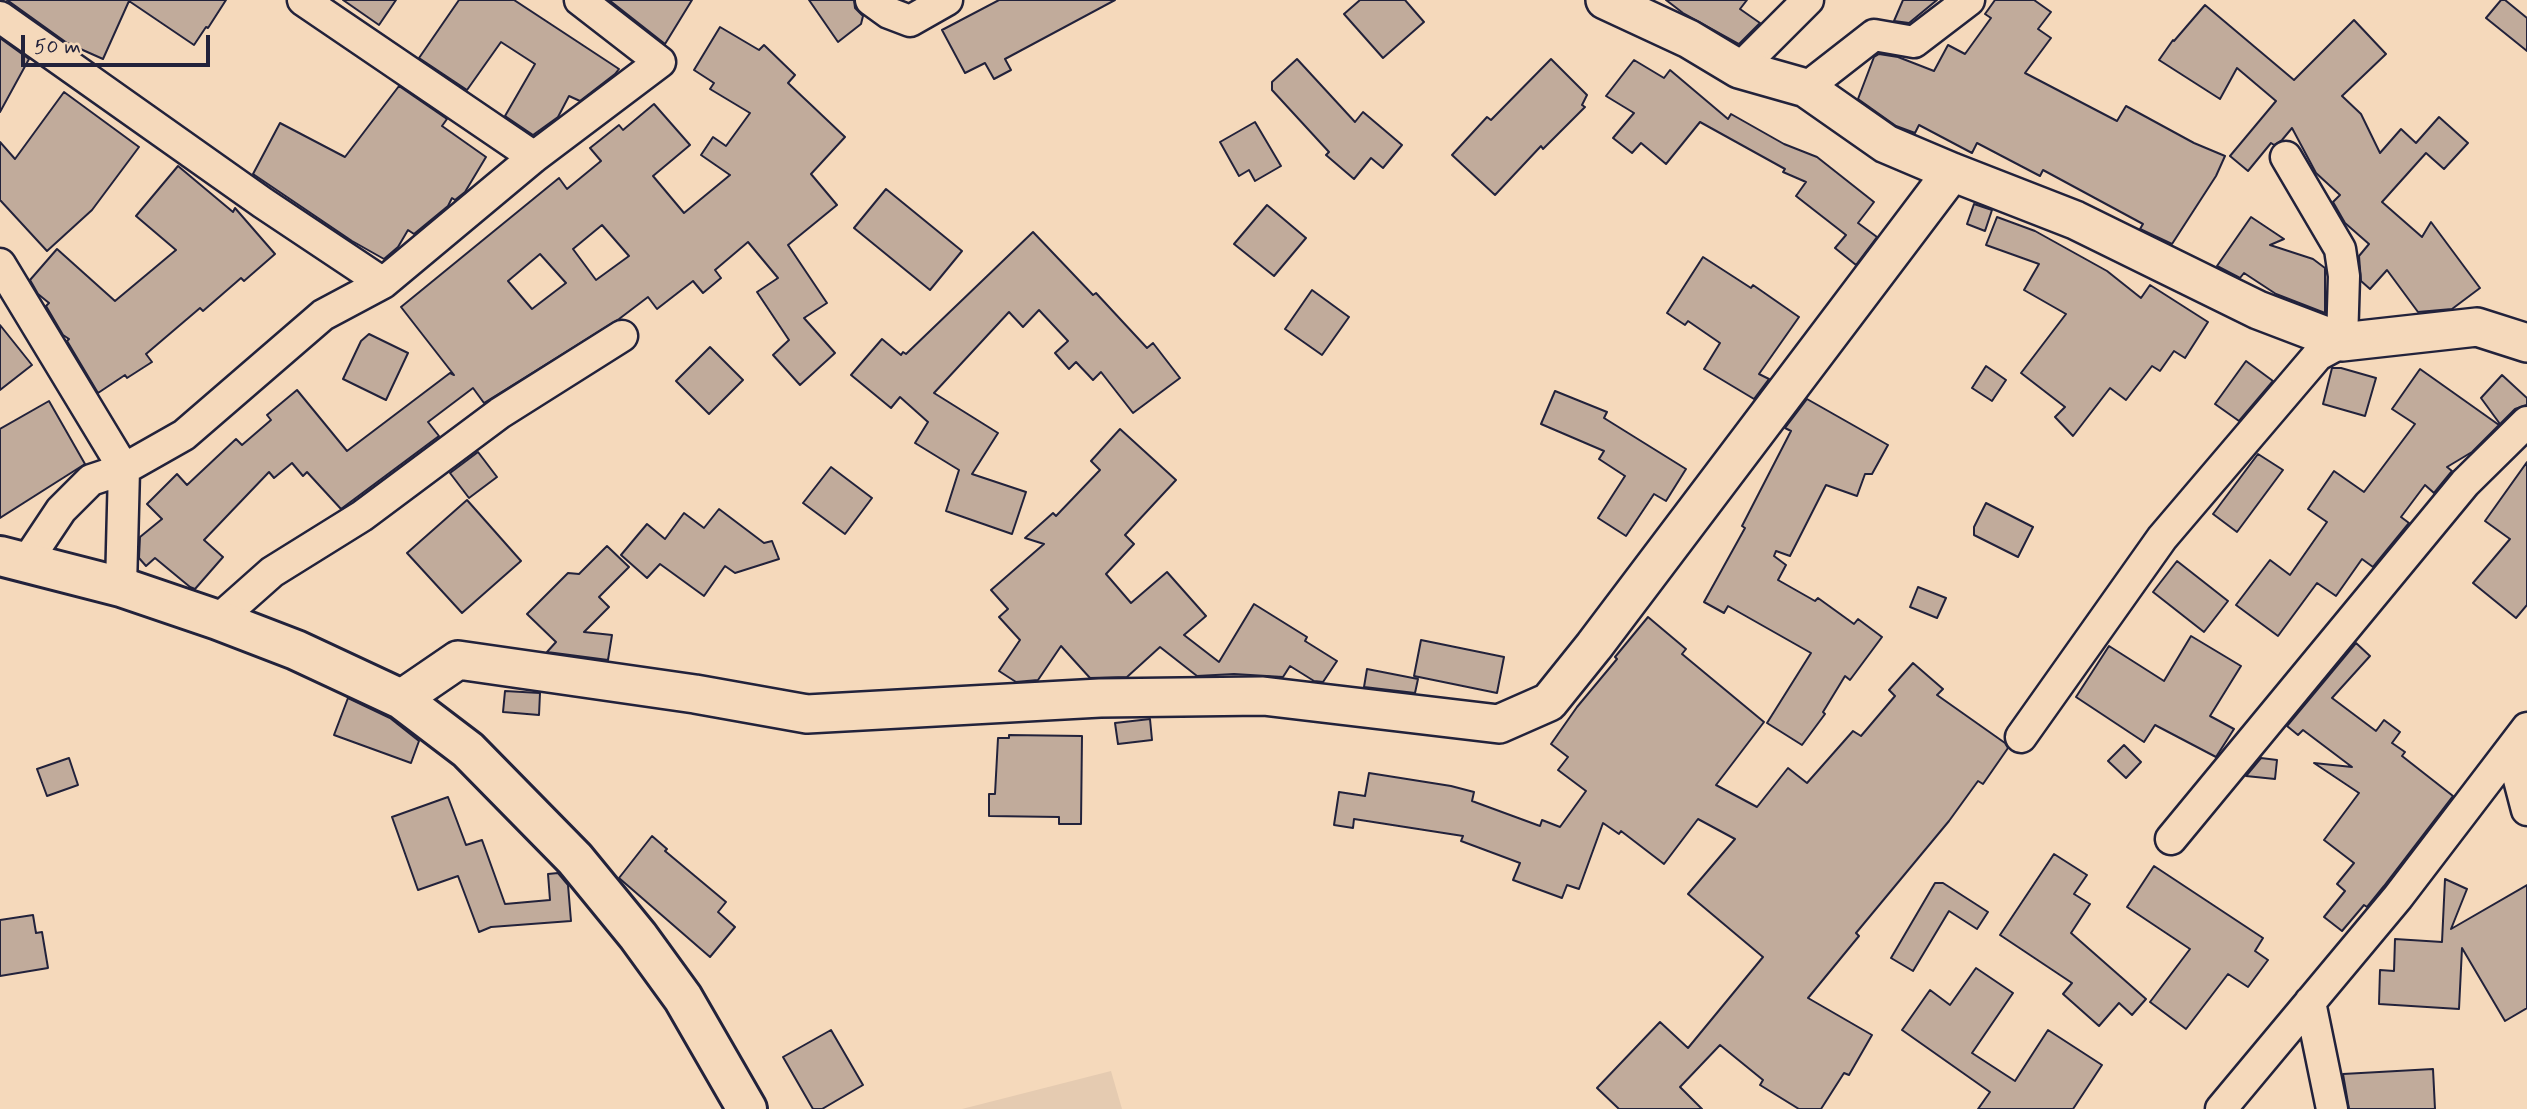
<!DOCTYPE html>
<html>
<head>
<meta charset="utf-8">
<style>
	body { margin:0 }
	#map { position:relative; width:2527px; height:1109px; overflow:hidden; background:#f5d9bb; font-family:Mynerve,sans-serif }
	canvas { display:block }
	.scale { position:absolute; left:21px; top:35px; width:189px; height:32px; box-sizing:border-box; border:4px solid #22223b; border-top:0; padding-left:9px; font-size:21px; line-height:24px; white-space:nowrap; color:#22223b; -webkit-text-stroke:5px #f5d9bb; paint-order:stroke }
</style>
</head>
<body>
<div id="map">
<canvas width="2527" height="1109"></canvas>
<div class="scale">50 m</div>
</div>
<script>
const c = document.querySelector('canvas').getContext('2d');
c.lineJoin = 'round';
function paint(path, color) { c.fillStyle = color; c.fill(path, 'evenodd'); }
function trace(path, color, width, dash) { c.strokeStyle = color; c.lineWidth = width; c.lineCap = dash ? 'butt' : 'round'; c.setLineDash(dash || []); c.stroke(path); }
const built = new Path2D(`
	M1111,1071l11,38h-160z`);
const building = new Path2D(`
	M7,0h219l-18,28 -2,-1 -12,18 -65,-44 -26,58 -36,-16z
	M343,0h53l-17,25z
	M459,0h55l105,69 -4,5 -35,27 -11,-5 -11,21 -25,18 -28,-19 30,-52 -34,-22 -34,48 -48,-32z
	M609,0h83l-27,44z
	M809,0h45l1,8 8,8 -2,8 -23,18z
	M999,0h116l-110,59 6,11 -17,9 -9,-16 -20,10 -23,-43z
	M1360,0h45l19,22 -41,36 -39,-44z
	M1666,0h81l-7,9 20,14 -21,21 -56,-31z
	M1903,0h34l-28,23 -15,-2z
	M1995,0h39l17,12 -13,17 13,9 -26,35 92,48 9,-15 68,37 31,13 -9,20 -44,68 -32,-15 3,-5 -100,-54 -3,6 -63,-33 -5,10 -53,-28 -4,8 -19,-7 -38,-27 16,-42 5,-3 19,3 36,14 14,-26 17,9 26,-36 -6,-4z
	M2501,0h4l22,18v33l-41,-33z
	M2205,5l89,75 60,-60 32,34 -44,42 19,18 19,39 21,-24 15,14 23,-26 29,26 -24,26 -18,-16 -44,49 40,35 9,-15 49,66 -28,21 -34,3 -31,-42 -17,19 -9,-8 -2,-25 10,-12 -24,-21 -12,-21 7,-7 -24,-22 -24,-45 -10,12 -8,5 -3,-2 -23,28 -18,-15 46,-55 -39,-33 -17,31 -61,-39 14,-20 1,1z
	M720,27l39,23 5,-5 31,30 -7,8 57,54 -34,37 26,31 -49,40 39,58 -23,15 31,35 -35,32 -27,-30 16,-15 -32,-48 21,-14 -30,-36 -33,28 6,8 -18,15 -10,-12 -36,28 -9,-12 -29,22 -135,84 -11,-15 -45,34 11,14 -98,73 -34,-37 -4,4 -11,-13 -18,15 -5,-6 -65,68 19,17 -28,32 -5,-2 -35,-29 -9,8 -7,-8 1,-21 22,-18 -15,-15 30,-30 10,11 49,-46 6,6 29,-25 -4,-5 30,-25 50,61 103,-78 4,2 -53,-68 158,-129 8,11 34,-28 -11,-13 29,-23 4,5 31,-26 36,41 -37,31 31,37 46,-38 -29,-20 12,-18 13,9 24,-33 -40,-24 4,-6 -20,-13zM602,225l27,31 -33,24 -23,-31zM540,254l26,29 -34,26 -24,-28z
	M0,38l29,21 -29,53z
	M1297,59l58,63 8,-10 39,33 -19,23 -12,-10 -17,21 -28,-24 3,-3 -57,-62v-8z
	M1551,59l36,36 -5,10 3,2 -42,42 -2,-3 -46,49 -43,-40 35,-38 4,3z
	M1634,60l30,18 6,-8 58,49 3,-5 53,30 33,13 57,45 -16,21 19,14 -21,28 -21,-17 11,-13 -50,-39 10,-14 -23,-10 2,-3 -85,-47 -34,42 -25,-21 -9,10 -19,-15 21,-25 -28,-17z
	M399,86l48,33 -5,7 44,31 -21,35 -10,8 -3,-2 -4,8 -34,28 -6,-4 -10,17 -14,12 -32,-18 -99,-67 27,-51 65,34z
	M64,92l75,55 -47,63 -45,41 -47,-51v-58l15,17z
	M1255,122l26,44 -26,15 -6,-11 -10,6 -19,-34z
	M178,166l55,46 2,-4 40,46 -31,27 -3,-3 -38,33 -3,-3 -54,46 6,8 -25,16 -2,-3 -27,18 -31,-52 2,-2 -6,-4 -17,-29 3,-3 -11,-9 -8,-14 27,-31 58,52 61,-51 -40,-34z
	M886,189l76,62 -32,39 -76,-62z
	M1974,204l18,6 -7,21 -18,-7z
	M1267,205l39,33 -32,38 -40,-32z
	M1997,217l38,14 72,40 34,27 9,-13 58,37 -23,36 -11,-7 -14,20 -8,-5 -26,34 -16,-12 -37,48 -18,-19 10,-10 -44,-34 45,-59 -42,-24 15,-26 -53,-19z
	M2251,217l33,22 -14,6 43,14 12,9v45l-49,-19 -32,-21 -4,5 -23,-12z
	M1033,232l60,63 3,-2 51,55 6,-5 27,35 -47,35 -32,-41 -8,8 -17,-18 -7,7 -14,-16 13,-12 -29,-31 -16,17 -14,-15 -75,81 64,40 -26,41 54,18 -14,42 -66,-23 13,-41 -44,-27 13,-21 -28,-25 -9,11 -40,-33 31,-36 19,16 2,-3 3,2z
	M1703,257l48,31 2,-3 46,32 -40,57 10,5 -15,20 -50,-30 16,-26 -32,-22 -3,4 -18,-12z
	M1312,290l37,27 -27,38 -37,-26z
	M0,325l32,40 -32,25z
	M369,334l39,19 -22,47 -43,-21 18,-38z
	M710,347l33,33 -34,34 -33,-33z
	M2246,361l27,20 -34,40 -24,-17z
	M1986,366l20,14 -14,21 -20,-13z
	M2332,368h9l35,10 -11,38 -42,-12z
	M2420,369l79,56 -27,27 -25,15 5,4 -18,22 -9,-8 -24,32 8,6 -36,44 -11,-8 -26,37 -19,-13 -39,53 -42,-31 34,-45 20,15 37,-53 -19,-13 26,-38 30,21 51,-68 -23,-15z
	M2502,375l25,23v7l-12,4 -15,15 -19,-26z
	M1555,391l52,21 -3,6 82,51 -20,32 -12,-7 -28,42 -28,-18 27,-42 -26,-17 5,-8 -63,-27z
	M1807,399l81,46 -16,29h-7l-8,22 -31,-11 -36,71 -14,-5 -2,5 12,9 -8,15 37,21 3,-3 36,26 4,-5 24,18 -32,43 -5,-4 -22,36 2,2 -23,31 -35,-22 44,-70 -83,-47 -4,7 -20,-11 41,-74 -3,-2 49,-95 -6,-3z
	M49,401l36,63 -85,54v-89z
	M1120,429l56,51 -51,55 9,9 -28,30 25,29 36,-31 39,44 -22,19 35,27 35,-58 53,33 -2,4 32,20 -14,21 -9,-1 -24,-15 -7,11 -49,-3 -37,2 -37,-29 -33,30 -37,1 -29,-32 -23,34 -22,2 -17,-11 21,-31 -21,-23 9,-8 -17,-19 53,-46 -19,-6 28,-25 3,3 44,-46 -9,-9z
	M478,452l19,25 -28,21 -19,-25z
	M2258,454l25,16 -46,62 -24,-18z
	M2527,462v143l-11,13 -43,-35 37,-44 -25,-18z
	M831,467l41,31 -27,36 -42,-31z
	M467,500l54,61 -59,52 -55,-60z
	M1986,503l47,24 -15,30 -44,-22v-8z
	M719,509l45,34 8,-2 7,18 -44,14 -10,-7 -21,30 -44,-32 -13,14 -26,-23 26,-31 18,15 19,-26 20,15z
	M607,546l22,21 -30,30 10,10 -25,25 28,3 -4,25 -61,-8 9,-10 -29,-28 41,-41 11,1z
	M2177,561l51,40 -24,31 -51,-40z
	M1918,587l28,11 -9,20 -27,-11z
	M1648,617l38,32 -4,5 82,68 -48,63 41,22 31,-39 19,15 46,-52 8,5 34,-40 -6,-6 24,-27 30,26 -6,6 68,48 3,5 -25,36 -5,-3 -29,40 -93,112 3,3 -51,62 64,37 -23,40 -5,-2 -23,36h-22l-39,-24 3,-5 -43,-35 -40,42 22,22h-83l-22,-21 63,-66 28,26 75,-91 -75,-63 47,-55 -37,-20 -34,45 -43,-33 -2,3 -16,-11 -24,66 -12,-4 -5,13 -49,-18 7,-17 -59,-22 2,-5 -109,-17 -1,9 -19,-3 5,-33 26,4 4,-23 82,13 23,6 -2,9 68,25 2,-6 18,7 26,-36 -28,-21 10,-13 -17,-13 26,-37 40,-48 -2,-2z
	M2191,636l50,30 -31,50 24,13 -18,28 -61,-32 -11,17 -68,-45 33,-51 55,35z
	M1421,640l83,17 -7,36 -83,-17z
	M2356,643l14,13 -38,42 44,33 8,-11 16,12 -8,11 13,9 -3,4 51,40 -69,90 -17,21 -3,-2 -22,26 -18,-14 21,-26 -8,-7 17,-21 -30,-23 35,-47 -45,-30 38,4 -49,-37 -5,5 -11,-9z
	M1367,669l51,10 -3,14 -51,-6z
	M505,691l35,2 -1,22 -36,-3z
	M348,698l42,20 29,23 -8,22 -77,-28z
	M1150,719l2,21 -34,4 -3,-21z
	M1009,735l73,1 -1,88h-22v-7l-70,-1v-22h6l3,-56h11z
	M2124,745l17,17 -15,16 -18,-17z
	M69,758l9,27 -31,11 -10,-27z
	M2261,758l16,2 -2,19 -29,-3z
	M448,797l18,48 16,-5 23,64 45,-4 -2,-26 10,-1 10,12 3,36 -80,6 -12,5 -21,-56 -40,14 -26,-73z
	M652,836l15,13 -2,2 61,51 -8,10 17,15 -25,30 -91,-79z
	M2054,854l33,21 -13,19 16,10 -19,29 75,66 -14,16 -13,-12 -20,23 -36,-32 9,-11 -72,-48z
	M2154,866l109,72 -8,13 13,9 -20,27 -20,-13 -42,55 -36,-27 40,-53 -63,-42z
	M2445,879l22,10 -16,40 76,-44v123l-22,13 -43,-73 -3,61 -80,-5 1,-34 14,1 1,-32 47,3z
	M1935,883h8l45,29 -11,17 -28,-18 -36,60 -22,-13z
	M33,915l3,18 6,-1 6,36 -48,8v-56z
	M1976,968l37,25 -41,60 43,28 33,-51 54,35 -29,44h-95l12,-17 -88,-62 28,-40 20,15z
	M831,1030l32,55 -41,24h-9l-30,-52z
	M2433,1069l2,40h-86l-6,-35z`);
const minor = new Path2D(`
	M303,0l231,157
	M871,0l18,13 21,8 37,-21
	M0,17l263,186 120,80
	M1739,69l69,-69
	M1806,88l68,-53 40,7 55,-42
	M0,264l124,205 -3,118
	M27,561l34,-51 30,-30 33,-11 60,-34 139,-120 60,-32 151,-126 126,-95 -80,-62
	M218,620l54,-48 90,-56 138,-103 122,-77
	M2021,737l141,-199 156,-183 24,-13 2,-66 -4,-27 -54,-92
	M2511,749l16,61
	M2171,839l294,-356 62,-61
	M2310,1002l22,107
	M2221,1109l177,-212 129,-169`);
const tertiary = new Path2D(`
	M1605,0l84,39 50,30 67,19 80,56 66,28 123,48 183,90 84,32 135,-15 50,16
	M401,699l57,-39 237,34 112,20 293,-16 163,-2 236,28 50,-22 45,-56 358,-474`);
const secondary = new Path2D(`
	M0,556l121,31 97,33 78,30 105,49 67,51 107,109 63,77 45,62 64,111`);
paint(built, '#e5cbb1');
paint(building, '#c1ab9b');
trace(building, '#22223b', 2);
trace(minor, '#22223b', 35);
trace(tertiary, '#22223b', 42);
trace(secondary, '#22223b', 44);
trace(minor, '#f5d9bb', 30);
trace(tertiary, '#f5d9bb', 37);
trace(secondary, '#f5d9bb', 38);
</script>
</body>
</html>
